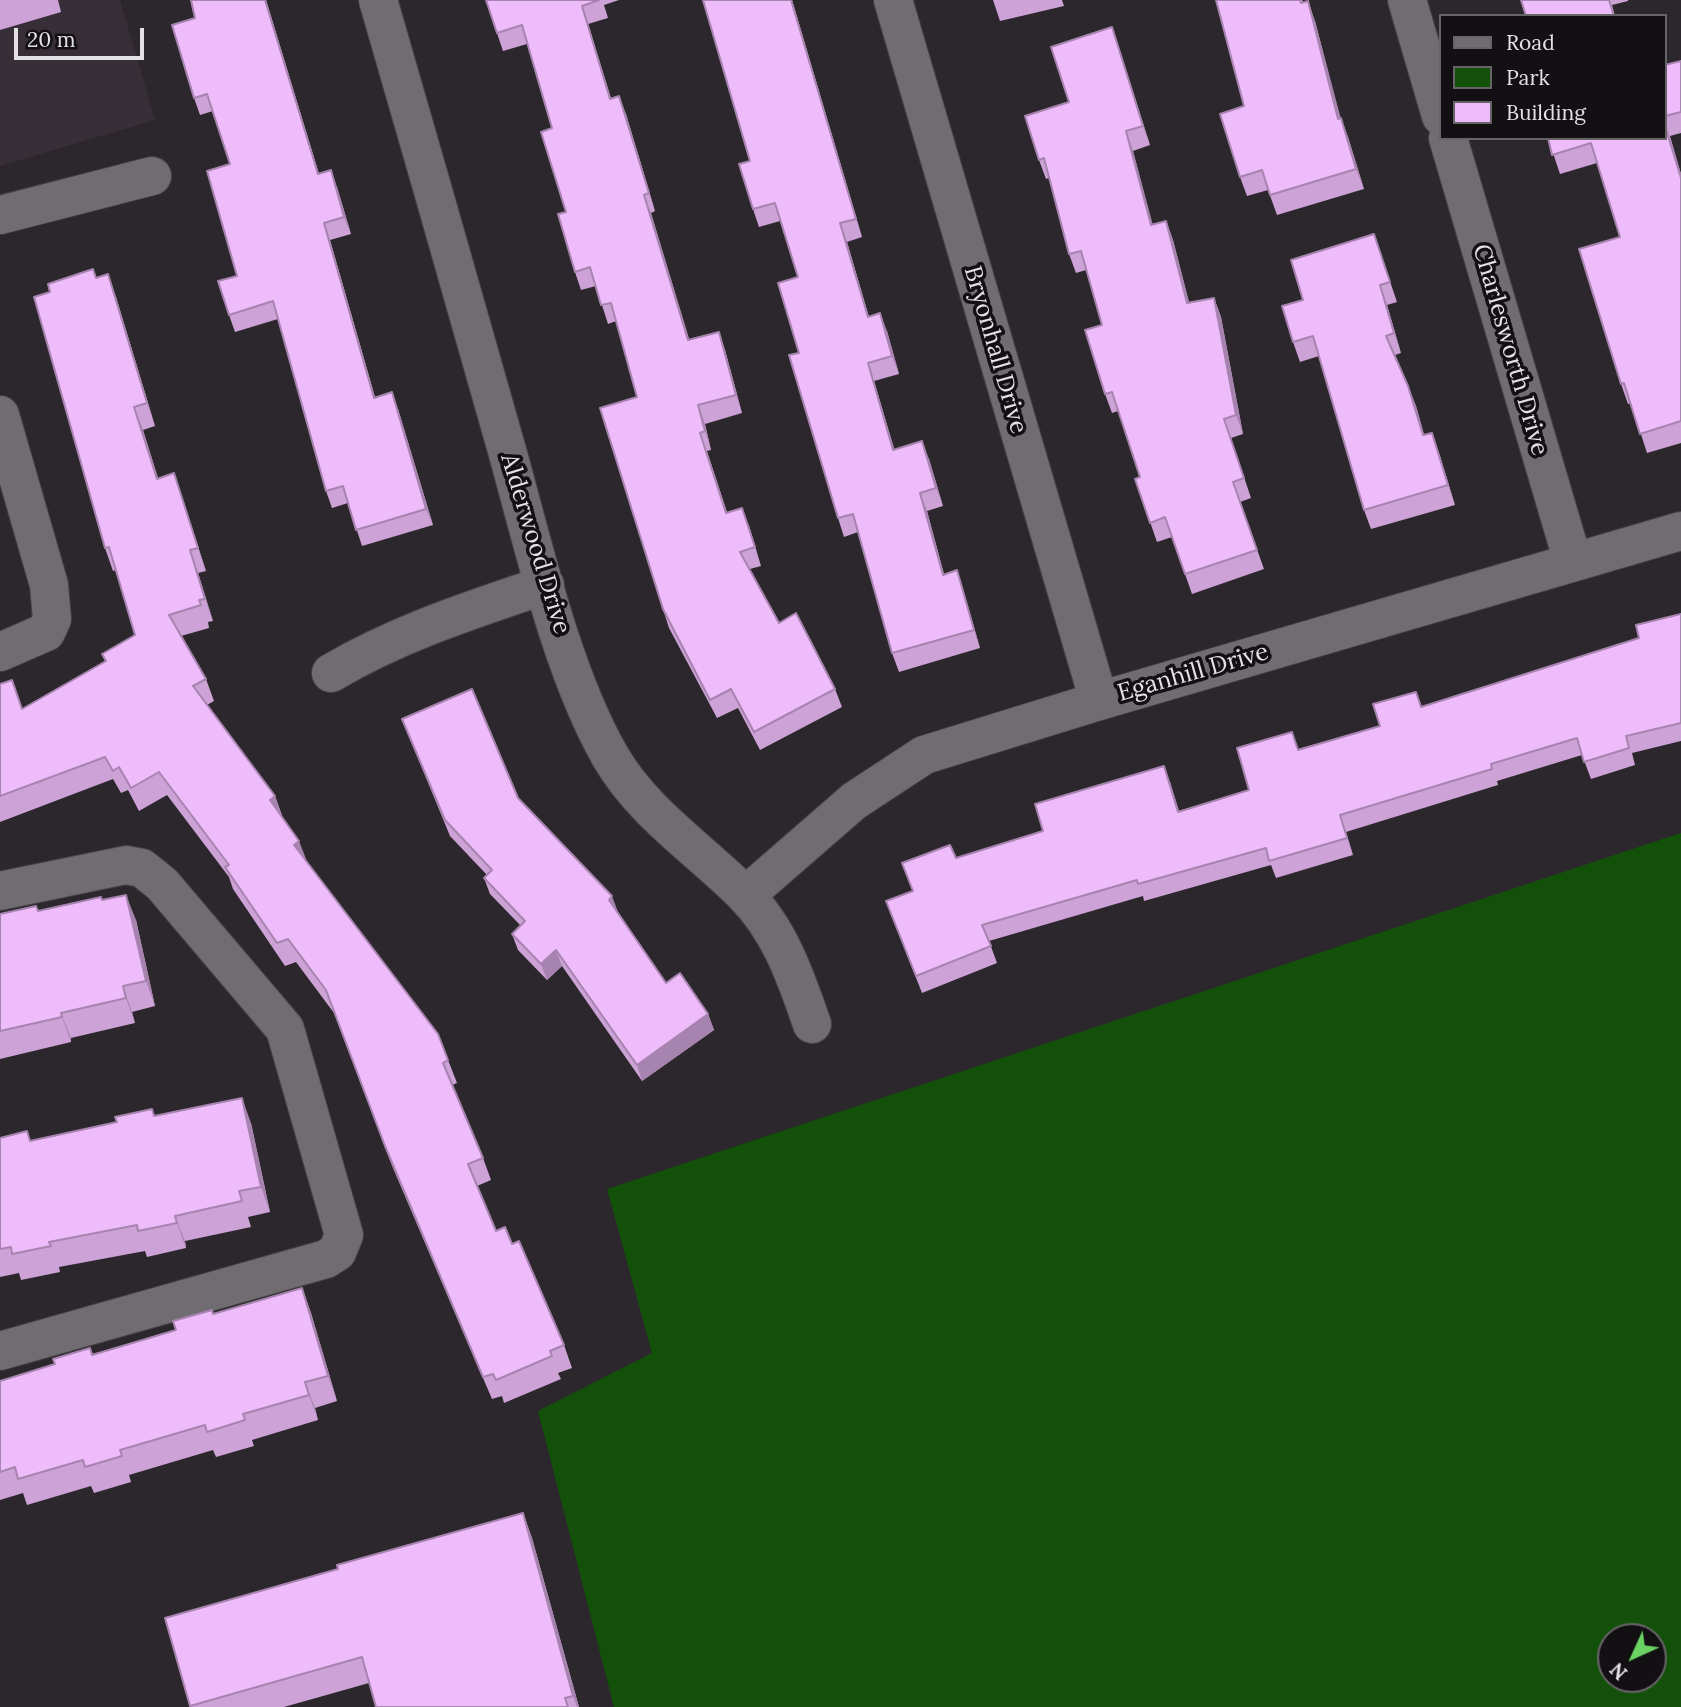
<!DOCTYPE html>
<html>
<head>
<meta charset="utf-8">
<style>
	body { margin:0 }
	#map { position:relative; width:1681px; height:1707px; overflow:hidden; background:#2c272c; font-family:Lora,serif }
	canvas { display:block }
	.legend { position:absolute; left:1439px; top:14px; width:228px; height:126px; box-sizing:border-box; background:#131013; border:2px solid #676467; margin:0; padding:9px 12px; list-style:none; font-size:21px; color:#e4e1e4 }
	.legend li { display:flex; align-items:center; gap:14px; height:35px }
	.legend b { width:35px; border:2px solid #676467 }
	.north { position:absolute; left:1597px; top:1623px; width:70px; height:70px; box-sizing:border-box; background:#131013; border:2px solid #676467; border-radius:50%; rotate:225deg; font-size:19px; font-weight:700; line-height:28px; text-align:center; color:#e4e1e4 }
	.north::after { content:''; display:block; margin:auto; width:24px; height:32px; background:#6ad363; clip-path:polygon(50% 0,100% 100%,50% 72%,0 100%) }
	.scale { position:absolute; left:14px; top:28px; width:130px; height:32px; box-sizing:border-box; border:4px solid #e4e1e4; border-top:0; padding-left:9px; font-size:21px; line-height:24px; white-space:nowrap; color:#e4e1e4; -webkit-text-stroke:5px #131013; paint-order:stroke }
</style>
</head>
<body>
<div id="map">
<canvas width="1681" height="1707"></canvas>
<ul class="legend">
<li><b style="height:9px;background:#716c71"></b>Road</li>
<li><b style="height:19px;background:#13510b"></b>Park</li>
<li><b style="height:19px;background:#eebcfa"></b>Building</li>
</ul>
<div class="north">N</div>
<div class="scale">20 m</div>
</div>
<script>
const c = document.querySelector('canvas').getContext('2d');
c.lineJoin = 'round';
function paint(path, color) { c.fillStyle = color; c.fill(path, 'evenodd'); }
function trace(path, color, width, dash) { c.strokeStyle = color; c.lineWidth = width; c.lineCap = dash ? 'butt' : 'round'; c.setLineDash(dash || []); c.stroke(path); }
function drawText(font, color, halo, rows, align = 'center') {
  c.font = font + ' Lora,serif'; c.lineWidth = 7; c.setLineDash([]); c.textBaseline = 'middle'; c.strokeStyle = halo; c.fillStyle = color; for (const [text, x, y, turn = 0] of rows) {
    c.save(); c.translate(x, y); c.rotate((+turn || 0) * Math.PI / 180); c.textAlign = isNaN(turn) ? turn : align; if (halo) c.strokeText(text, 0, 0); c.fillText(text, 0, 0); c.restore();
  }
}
const built = new Path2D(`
	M0,0h120l35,120 -155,46z`);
const green = new Path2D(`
	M1681,833v874h-1067l-76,-296 114,-58 -45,-164zM1611,1637h42v42h-42z`);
const minor = new Path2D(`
	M378,0c44,151 87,303 130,454 26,94 54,218 102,302 32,56 89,93 134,138 36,36 52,84 68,130
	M893,0l206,701
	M1407,0l34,116
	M1448,138l125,424
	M0,215l152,-39
	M0,415l49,170 3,34 -6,13 -46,20
	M331,673c68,-40 140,-63 214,-88
	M0,891l126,-26 16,3 20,16 123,145 59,206 -7,17 -11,7 -326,92
	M746,895l108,-94 70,-46 175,-54 582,-170`);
const wall = new Path2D(`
	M0,0h58l3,12 -61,18z
	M191,0h75l53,174 18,13 14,47 -21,6 45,157 23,12 35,116 -71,21 -14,-43 -16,5 -6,-17 -48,-172 -43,13 -6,-17 8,-39 -7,-112 -17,-53 -13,4 -6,-17 1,-80z
	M486,0h133l-15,5 4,13 -20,6 23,75 15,15 29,97 -4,2 38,127 36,10 17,63 -37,11 6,26 -4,1 20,61 22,14 12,40 -11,3 29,54 56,66 7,18 -82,43 -22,-42 -21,10 -48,-90 -6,-19 -26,-212 -21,-76 -8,3 -12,-38 -15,4 -6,-18 -23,-144 -25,-84 -24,7z
	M703,0h89l70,237 -15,5 22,75 18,14 12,43 -25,7 20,68 35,10 14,47 -16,5 17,63 19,15 17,59 -81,24 -7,-19 -34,-121 -14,5 -6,-19 -39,-165 -1,-76 -18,-56 -21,6 -6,-18 -3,-48z
	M993,0h69l2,6 -64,15z
	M1216,0h86l13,21 25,97 8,19 16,52 -87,26 -9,-25 -21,6 -7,-19 4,-71z
	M1521,0h107v1l-16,4 3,11h-89z
	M1112,27l38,118 -17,6 19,73 14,-3 7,19 16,62 25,-4 7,19 22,117 -12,4 20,60 -11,4 24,67 -72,25 -20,-57 -15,5 -22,-63 5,-2 -22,-66 -6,2 -7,-19 -3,-69 -16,-55 -10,3 -7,-19 -20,-76 -3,1 -7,-19 30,-58z
	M1681,61v72l-11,3 11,38v269l-34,10 -16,-50 -3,1 -7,-20 -1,-147 -23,-74 -37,11 -12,-36h117v-73z
	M1374,234l23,68 -10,3 14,48 -6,2 21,51 8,29 8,-2 7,20 16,52 -84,24 -7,-19 -45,-154 -19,6 -7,-20 10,-42z
	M96,278l20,19 39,129 -12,4 15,48 16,-5 32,98 -8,2 15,48 -5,1 1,6 -28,8 25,43 8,22 -7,4 68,91 8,22 24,44 131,172 19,49 -5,2 31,73 8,22 -14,6 19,45 16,13 52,101 8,23 -14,5 3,6 -57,24 -2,-7 -10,3 -99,-231 -59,-155 -38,-51 -11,4 -52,-77 -4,-12 -62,-82 -28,16 -11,-21 -7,3 -8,-14 -113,43v-138l23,25 82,-48 -3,-7 33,-19 -19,-65 -3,1 -8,-23z
	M1681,614v127l-49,12 3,12 -44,14 -9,-24 -85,26 1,4 -152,47 7,23 -77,23 -5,-13 -127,36 -1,-5 -154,45 8,22 -75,30 -36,-92 27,-10 -11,-28 54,-5 87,-27 127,-49 9,29 70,-21 49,-41 82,-23 36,-34 6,15 217,-69z
	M402,719l116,79 100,114 48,71 42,31 6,16 -72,51 -80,-115 -15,14 -29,-30 -6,-16 9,-8 -31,-32 -6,-16 3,-3 -37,-39z
	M102,900l34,20 19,86 -23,6 3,11 -64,15v4l-71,17v-145l38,-3z
	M152,1109l3,7 96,7 19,89 -22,5 3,10 -66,14 1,7 -39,9 -2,-6 -86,16 1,5 -39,8 -2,-7 -19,4v-139l31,3 86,-19z
	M302,1288l9,25 26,88 -22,7 3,12 -66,20 2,6 -38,11 -3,-7 -84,25 2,7 -37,11 -3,-7 -64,19 -4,-12 -23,7v-119l54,-17 36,-16 3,6 83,-24 37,-16z
	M523,1513l9,25 47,169h-203l-7,-24 -85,24h-94l-25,-89 173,-49z`);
const shadedWall = new Path2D(`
	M265,0h1l58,191 -6,-17z
	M791,0h1l70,237 -6,-18z
	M1308,1l7,20 31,117 -8,-19z
	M582,6l6,18 29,93 -7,-18z
	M1112,27l7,20 31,98 -7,-19z
	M619,96l7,18 29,97 -6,-18z
	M1341,118l7,19 16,52 -8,-20z
	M1665,124l16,50v4z
	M1126,131l7,20 25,93 -7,-19z
	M331,170l6,17 14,47 -7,-17z
	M644,195l7,18 44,145 -7,-18z
	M1166,221l7,19 21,82 -7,-19z
	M324,223l6,17 50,175 -6,-17z
	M840,223l7,19 27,93 -6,-18z
	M108,274l8,23 39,129 -8,-23z
	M1380,285l7,20 14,48 -7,-20z
	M1214,298l7,19 22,117 -7,-19z
	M880,313l7,18 12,43 -7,-18z
	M719,332l6,18 17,63 -6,-18z
	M868,363l6,18 26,87 -7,-18z
	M1408,386l8,20 14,49 -7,-20z
	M392,392l6,17 35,116 -7,-16z
	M698,405l7,19 6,26 -6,-19z
	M134,407l9,23 22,71 -8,-22z
	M1432,433l7,20 16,52 -7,-20z
	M922,441l7,18 14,47 -7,-18z
	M174,473l8,23 24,75 -8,-23z
	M920,493l7,18 22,82 -6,-18z
	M742,508l7,18 12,40 -6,-19z
	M190,550l8,23 15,48 -8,-22z
	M957,570l6,19 17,59 -6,-18z
	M1164,766l6,16 14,46 -6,-16z
	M275,796l8,23 -13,-19z
	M1340,815l6,17 7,23 -6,-17z
	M299,841l9,23 -14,-19z
	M126,895l10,25 19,86 -9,-25z
	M612,896l6,16 -4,3 -5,-15z
	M556,950l6,16 -15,14 -6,-16z
	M123,986l9,26 3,11 -9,-25z
	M61,1013l10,25v4l-9,-25z
	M708,1014l6,16 -72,51 -5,-16z
	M242,1098l9,25 19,89 -9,-25z
	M175,1216l10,25 1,7 -9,-25z
	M302,1288l9,25 26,88 -9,-25z
	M305,1382l10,26 3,12 -9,-25z
	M523,1513l9,25 47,169h-2l-4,-11z`);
const building = new Path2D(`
	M191,0h74l53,174 13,-4 13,47 -20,6 50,175 18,-6 34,117 -70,21 -13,-44 -17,5 -53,-190 -44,14 -11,-34 19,-5 -30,-105 23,-7 -23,-70 -13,4 -22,-73 23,-7z
	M486,0h113l-17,6 28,93 9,-3 30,97 -5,2 44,145 31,-8 17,63 -38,10 7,26 -5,2 26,80 16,-5 13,39 -15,5 39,71 17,-10 39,76 -81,43 -23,-43 -21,11 -47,-91 -63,-201 37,-11 -26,-94 -10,2 -11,-38 -15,5 -17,-58 8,-2 -25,-80 11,-4 -30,-103 -25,8z
	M703,0h88l65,219 -16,4 28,94 12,-4 12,43 -24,7 25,87 29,-9 14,47 -16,5 23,82 14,-5 17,60 -82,23 -39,-139 -15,4 -49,-163 10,-2 -21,-70 20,-6 -23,-74 -22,6 -14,-45 11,-3z
	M1216,0h84l1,3 7,-2 30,118 3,-1 15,51 -86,26 -8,-25 -22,7 -20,-63 24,-8z
	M1521,0h88l5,16h-88z
	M1112,27l31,99 -17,5 25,94 15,-4 21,82 27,-5 22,117 -12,4 20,59 -11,4 24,68 -72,24 -20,-57 -15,6 -15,-44 5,-2 -28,-85 -7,2 -20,-64 17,-5 -21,-74 -12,3 -25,-96 -5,2 -14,-44 44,-14 -18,-55z
	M1681,61v51l-16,4v-51z
	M1665,126l16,52v243l-41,13 -16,-51 -3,1 -42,-135 41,-12 -29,-94 -39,12 -4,-17h117z
	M1374,234l16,48 -10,3 14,48 -8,3 22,50 15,49 9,-2 16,52 -84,25 -51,-174 -20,6 -11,-36 21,-6 -12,-40z
	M93,269l3,9 12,-4 39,129 -13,4 23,72 17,-6 24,75 -8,2 15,49 -6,1 2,5 -32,10 37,64 -13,7 82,110 -5,4 29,41 -5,4 144,189 10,26 -5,3 40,95 -15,6 28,67 9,-4 7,17 7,-3 45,104 -14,6 2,5 -56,24 -3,-6 -10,3 -98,-231 -59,-156 -38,-51 -11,4 -52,-76 4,-2 -70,-93 -28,16 -12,-21 -6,4 -8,-14 -105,39v-112l12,-4 10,29 84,-48 -4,-7 33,-19 -26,-88 -4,1 -71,-251 16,-5 -2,-8z
	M1681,614v109l-55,13 3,12 -45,14 -7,-24 -86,26 1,5 -152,46 7,23 -78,23 -3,-13 -128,36 -1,-4 -155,45 9,21 -75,30 -30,-75 27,-10 -11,-28 48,-18 6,13 87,-27 -8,-27 129,-38 14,46 71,-22 -12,-42 55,-16 6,18 82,-24 -7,-22 43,-12 5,15 218,-69 -3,-13z
	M472,689l46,109 94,98 -3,4 57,83 14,-10 28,41 -71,51 -81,-115 -15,14 -29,-30 13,-13 -41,-43 8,-8 -47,-50 -43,-101z
	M126,895l20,86 -23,5 3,12 -65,15 1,4 -62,14v-117l36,-8 2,5 63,-14 1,3z
	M242,1098l19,89 -22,4 3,10 -67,15 2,7 -39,8 -1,-6 -88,17 2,4 -39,8 -1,-7 -11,2v-111l27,-7 3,10 87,-19 -2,-5 37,-8 2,7z
	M302,1288l26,88 -23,6 4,13 -66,19 2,6 -38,12 -2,-7 -85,25 2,6 -37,11 -2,-7 -65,19 -3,-12 -15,5v-91l55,-17 -2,-5 37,-11 2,7 84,-25 -3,-9 39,-11 1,4z
	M523,1513l50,183 -8,2 3,9h-192l-14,-50 -172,49 -25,-88 173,-49 -1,-4z`);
const streetNames = [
	["Bryonhall Drive",995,350,74],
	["Charlesworth Drive",1510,350,74],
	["Alderwood Drive",535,544,73],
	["Eganhill Drive",1193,673,-16]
];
paint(built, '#382e38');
paint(green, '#13510b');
trace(minor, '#464246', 40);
trace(minor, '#716c71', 38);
paint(wall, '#cda2d7');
paint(shadedWall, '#a784af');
paint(building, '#eebcfa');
trace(building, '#a784af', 2);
drawText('24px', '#e4e1e4', '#131013', streetNames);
</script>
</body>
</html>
